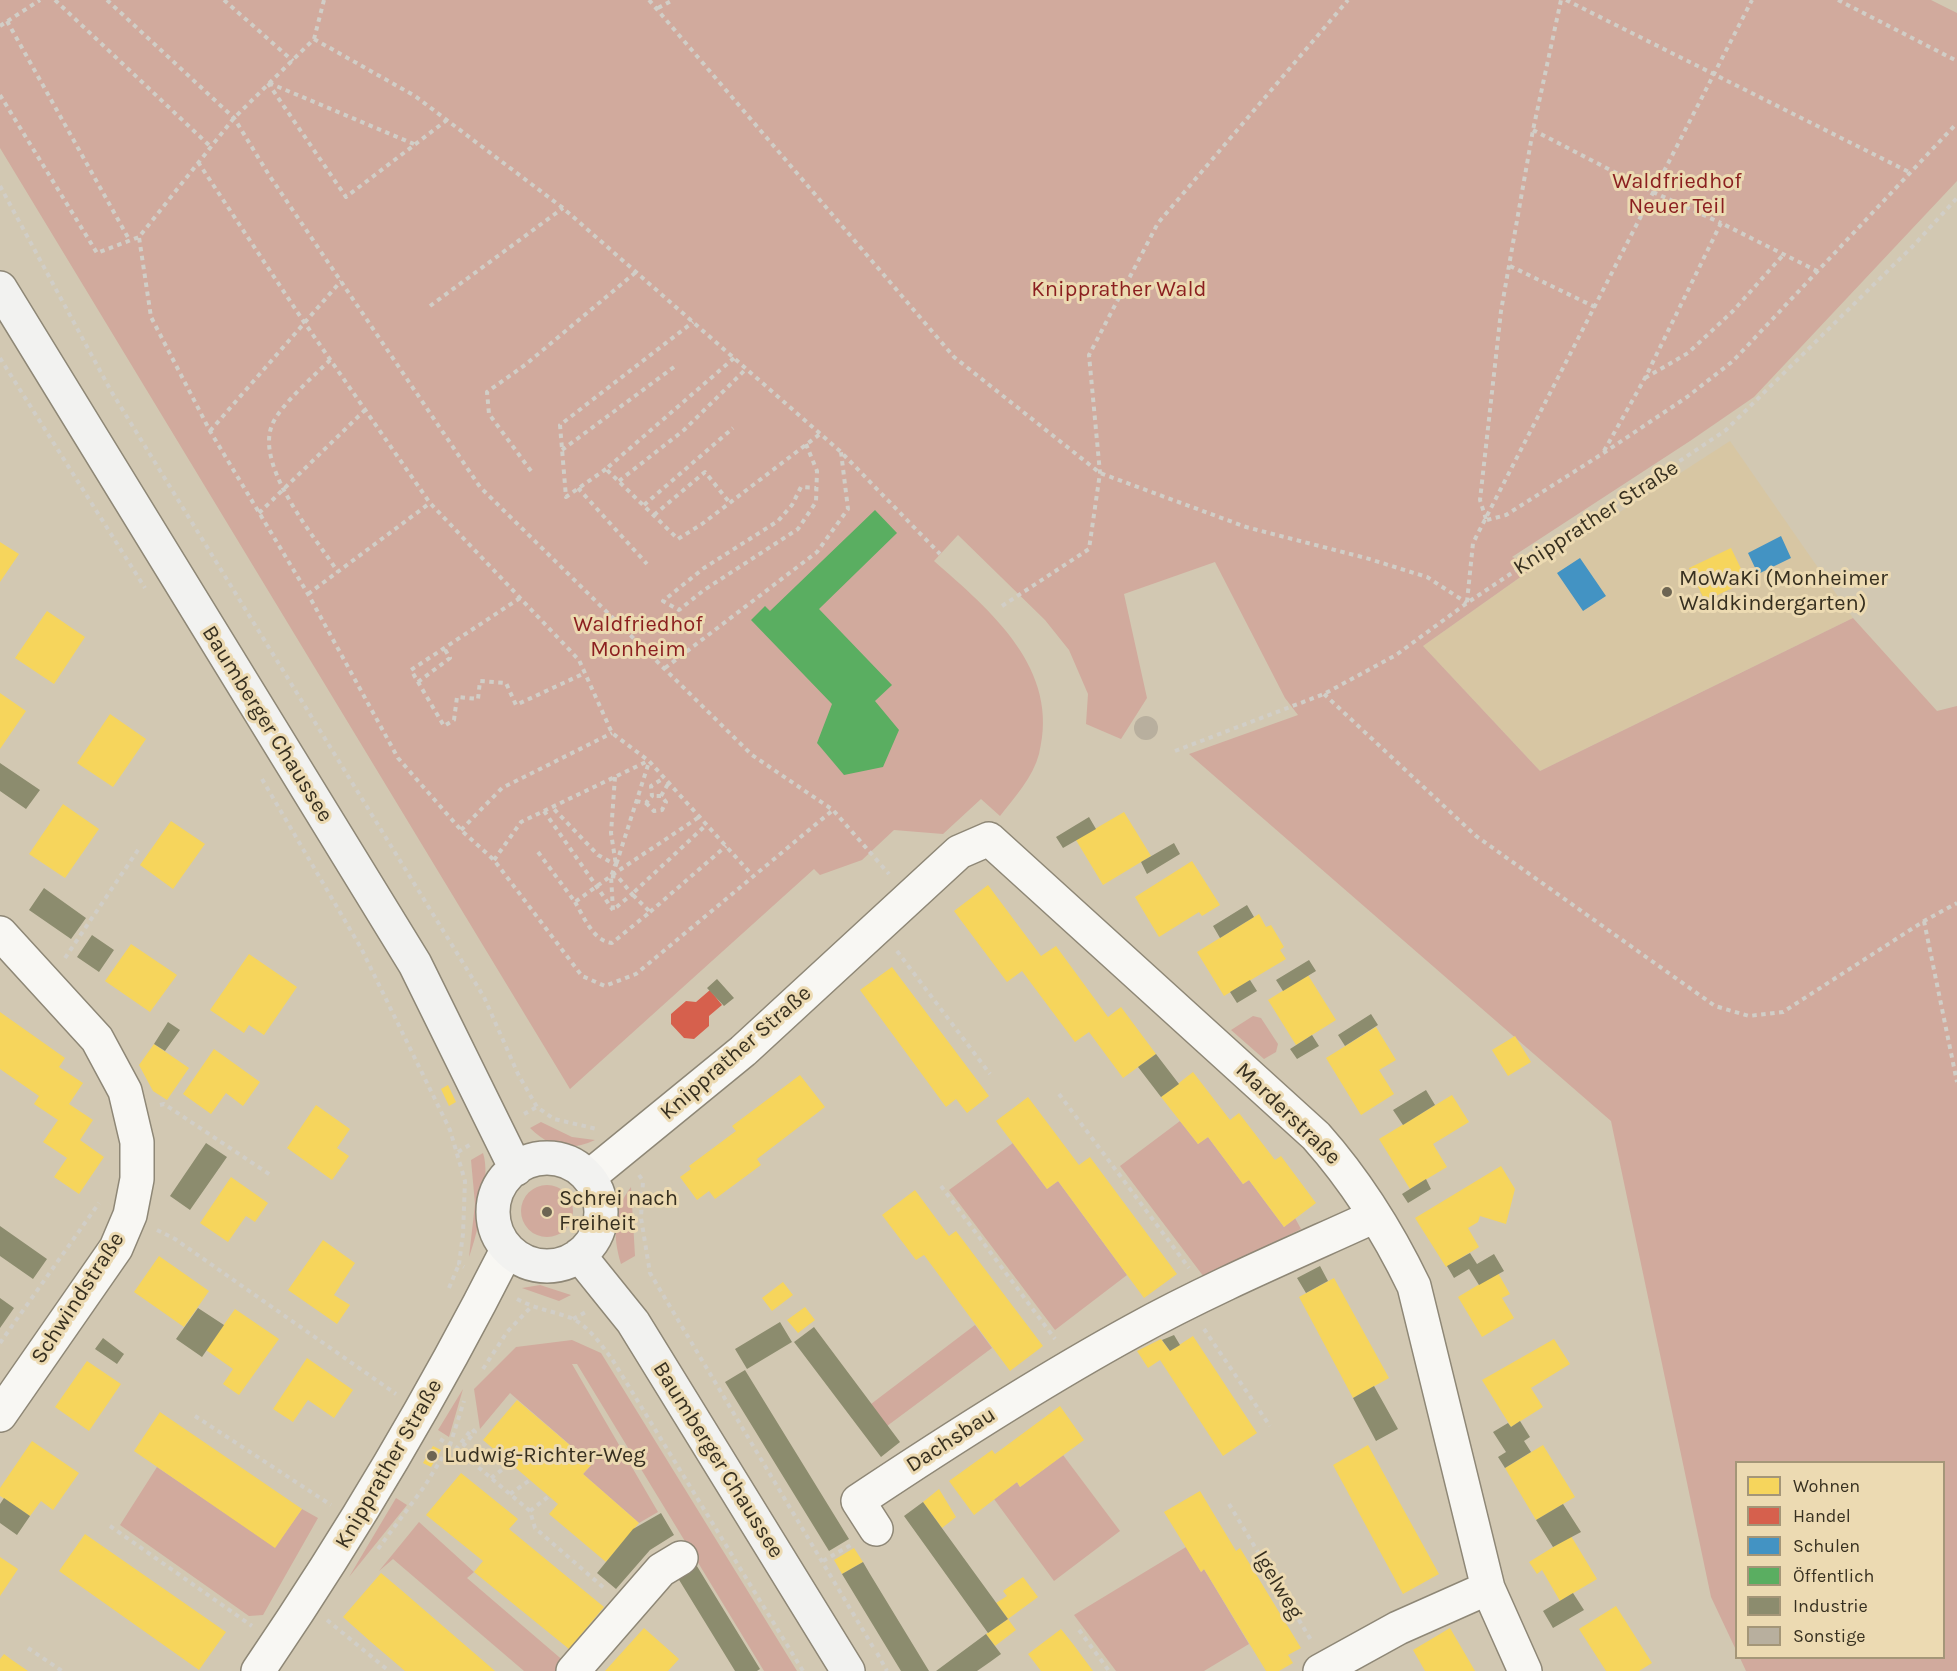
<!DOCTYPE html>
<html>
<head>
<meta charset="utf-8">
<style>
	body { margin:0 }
	#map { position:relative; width:1957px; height:1671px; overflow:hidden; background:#d2c8b2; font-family:Karla,sans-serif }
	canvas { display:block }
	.legend { position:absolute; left:1735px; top:1461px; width:210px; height:198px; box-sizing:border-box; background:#ecdab2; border:2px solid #a49678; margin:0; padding:8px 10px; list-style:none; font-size:18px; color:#373020 }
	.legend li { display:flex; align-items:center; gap:12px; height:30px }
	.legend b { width:30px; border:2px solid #a49678 }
</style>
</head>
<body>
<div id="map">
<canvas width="1957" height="1671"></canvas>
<ul class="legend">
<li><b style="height:16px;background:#f6d55c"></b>Wohnen</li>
<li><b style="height:16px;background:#d6604d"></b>Handel</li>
<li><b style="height:16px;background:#4393c3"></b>Schulen</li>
<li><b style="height:16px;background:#5aae61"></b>Öffentlich</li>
<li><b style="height:16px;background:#8c8c6e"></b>Industrie</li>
<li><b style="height:16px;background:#b8af9e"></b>Sonstige</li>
</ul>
</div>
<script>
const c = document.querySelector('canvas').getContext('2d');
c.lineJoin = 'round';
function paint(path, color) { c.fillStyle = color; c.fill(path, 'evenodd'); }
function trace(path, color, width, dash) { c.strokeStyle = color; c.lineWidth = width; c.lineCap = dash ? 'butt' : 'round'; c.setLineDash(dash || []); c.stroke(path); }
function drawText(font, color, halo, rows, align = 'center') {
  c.font = font + ' Karla,sans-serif'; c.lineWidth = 6; c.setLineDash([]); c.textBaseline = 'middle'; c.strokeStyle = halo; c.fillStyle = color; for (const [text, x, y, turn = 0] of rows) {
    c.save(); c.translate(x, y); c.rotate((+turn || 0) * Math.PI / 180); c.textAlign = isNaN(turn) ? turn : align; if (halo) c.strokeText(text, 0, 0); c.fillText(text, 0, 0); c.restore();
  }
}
const built = new Path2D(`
	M1730,441l123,177 -313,153 -117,-125 113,-80z`);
const green = new Path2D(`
	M0,0h1931l26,13v168l-203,216 -64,44 -178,116 24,9 -113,80 117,125 313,-153 84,93 20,-5v965h-211l-6,-13h204v-196h-208v188l-25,-53 -100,-476 -422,-367 109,-39 -13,-17 -70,-136 -91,32 23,104 -26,41 -35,-15 2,-30 -19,-44 -24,-30 -87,-85 -24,26c57,50 127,108 105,193 -6,23 -24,43 -39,62l-19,-17 -38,35 -49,-4 -32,30 -42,15 -6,-6 -244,220 -570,-941z
	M1253,1016l8,2 17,26 -2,8 -12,7 -33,-29z
	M1180,1121l18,23 10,-7 35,47 6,-4 35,47 11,-9 6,11 -97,48 -84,-111z
	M541,1122l31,15 23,3c-26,12 -44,8 -65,-12z
	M1013,1143l34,46 11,-8 69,94 -72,55 -106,-140z
	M483,1153c8,23 -5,80 -14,104l6,-53 -4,-44z
	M521 1211a26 26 0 1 1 52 0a26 26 0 1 1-52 0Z
	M631,1187l4,69 -14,8c-8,-28 -9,-52 10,-77z
	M540,1285l31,10 -12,6 -37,-13z
	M975,1325l17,23 -105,78 -16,-22z
	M572,1340l29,13 196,318h-33l-187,-307h-5l86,148 -19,11 -56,-49 9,-10 -82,-71 -30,36 -6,-40 42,-42z
	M463,1389l-14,48 -11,-7z
	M1063,1455l57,76 -66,50 -60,-82 23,-17 3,5z
	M157,1467l118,80 27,-38 16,9 -55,97 -14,1 -129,-91z
	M396,1498l11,7 -58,72z
	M419,1522l55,50 -7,6 99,85 -7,8h-35l-131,-112 -14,12z
	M1186,1547l15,25 3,-3 45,75 -45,27h-88l-42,-56z`);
const homes = new Path2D(`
	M0,542l19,12 -19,28z
	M1731,548l16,33 -42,20 -16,-33z
	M47,611l38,26 -31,47 -39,-26z
	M0,693l26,18 -26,38z
	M110,714l36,25 -33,48 -36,-24z
	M63,804l36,25 -34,49 -36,-24z
	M1124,812l27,44 -48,29 -27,-45z
	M171,821l34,23 -32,45 -33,-24z
	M1192,861l28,44 -18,11 -3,-4 -40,25 -24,-40z
	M988,885l53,71 15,-10 52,71 13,-10 35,47 -33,24 -34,-46 -14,10 -53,-71 -15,11 -53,-71z
	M1259,914l7,13 5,-2 13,22 -4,3 6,9 -62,37 -27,-44z
	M131,944l46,31 -27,37 -45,-31z
	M249,954l48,33 -33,48 -15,-10 -5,8 -34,-23z
	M892,967l97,129 -22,17 -11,-14 -10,8 -86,-117z
	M1308,975l28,45 -40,25 -28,-45z
	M0,1012l65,46 -6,9 24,16 -14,21 24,16 -13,20 24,17 -25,37 -25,-17 13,-19 -24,-16 15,-22 -24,-16 5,-8 -39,-27z
	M1376,1027l20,33 -17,10 15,24 -33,21 -35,-57z
	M1515,1036l16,26 -23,14 -16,-26z
	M154,1044l35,24 -22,32 -14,-9 -14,-26z
	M214,1049l46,33 -17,24 -17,-13 -15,21 -28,-20z
	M1193,1072l37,48 9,-7 36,47 6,-4 35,47 -32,24 -35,-47 -6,4 -35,-47 -10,7 -37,-47z
	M800,1075l25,32 -68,52 4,6 -46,34 -6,-8 -12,9 -17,-23 11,-8 -2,-3 47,-35 -4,-5z
	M448,1085l8,17 -7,4 -8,-17z
	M1452,1095l17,27 -36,22 14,23 -37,22 -31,-50z
	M1028,1097l51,68 11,-8 87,117 -33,24 -86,-117 -11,8 -51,-68z
	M316,1105l34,24 -13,19 12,8 -17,24 -45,-32z
	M1501,1166l14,23 -9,35 -26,-8 -2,6 -10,6 11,19 -33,20 -31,-49z
	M231,1177l37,26 -13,19 -9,-6 -18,26 -28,-19z
	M915,1190l34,46 7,-5 87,115 -33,25 -86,-116 -8,5 -34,-45z
	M323,1240l32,23 -21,32 16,10 -13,19 -49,-34z
	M159,1256l50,35 -25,36 -50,-35z
	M1498,1273l12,21 -8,4 12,20 -32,19 -24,-40z
	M1334,1278l55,100 -36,20 -54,-101z
	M783,1282l10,13 -21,16 -10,-13z
	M805,1307l10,13 -17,13 -11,-13z
	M235,1309l44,30 -40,56 -16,-11 10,-15 -27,-19z
	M1193,1336l64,97 -34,23 -63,-96 -12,8 -11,-17 24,-12 9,12z
	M1554,1339l16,25 -39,24 12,19 -32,20 -29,-47z
	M307,1358l46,32 -19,28 -26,-18 -15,22 -20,-13z
	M87,1361l34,23 -32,47 -34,-24z
	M517,1400l75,64 -9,10 56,49 -33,39 -57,-48 9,-10 -75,-64z
	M1060,1406l24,34 -64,47 -3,-5 -43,33 -25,-34 43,-31 3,4z
	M160,1412l142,97 -27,39 -141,-97z
	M32,1441l47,32 -26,37 -12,-9 -11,15 -30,-20v-8z
	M1368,1445l71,129 -36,20 -70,-129z
	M1543,1445l32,52 -39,23 -31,-52z
	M433,1446l8,4 -10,17 -8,-4z
	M461,1473l57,46 -9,10 95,78 -35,42 -95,-77 9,-11 -57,-46z
	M939,1489l17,28 -14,11 -19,-26z
	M1200,1491l36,60 4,-3 61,100 -13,7 5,8 -14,8h-13l-62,-102 -3,3 -37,-60z
	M85,1534l141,98 -27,38 -140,-99z
	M1571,1536l26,43 -37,22 -18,-31 -5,4 -8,-12z
	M854,1548l9,14 -21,12 -8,-14z
	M0,1557l18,12 -18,27z
	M381,1573l19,16 95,82h-90l-34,-29 -28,-25z
	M1023,1577l15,20 -30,22 -12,-16 11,-7 -4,-5z
	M1616,1606l36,57 -13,8h-33l-27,-42z
	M1008,1619l8,11 -21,16 -9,-12z
	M644,1628l35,31 -11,12h-63z
	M1450,1628l25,43h-50l-12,-21z
	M1061,1629l12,15 20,27h-52l-13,-17z
	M4,1654l8,6 16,11h-28v-12z`);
const shops = new Path2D(`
	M710,990l12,15 -13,11v10l-15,13 -10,-1 -13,-14v-10l15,-13 10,1z`);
const schools = new Path2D(`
	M1781,536l10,22 -33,16 -10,-21z
	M1580,558l26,38 -23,15 -26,-38z`);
const public = new Path2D(`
	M875,510l22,23 -78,76 73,76 -17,16 24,29 -16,37 -39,8 -27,-32 15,-39 -81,-84 14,-14 5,5z`);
const industry = new Path2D(`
	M0,763l40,27 -14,19 -26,-18z
	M1089,817l7,12 -33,19 -7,-11z
	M1174,843l6,11 -33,20 -6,-12z
	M44,888l42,30 -15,21 -42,-29z
	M1247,905l7,12 -34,21 -7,-12z
	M92,935l22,15 -15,22 -22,-15z
	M1309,960l7,11 -33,20 -7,-11z
	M717,979l17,19 -10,8 -17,-18z
	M1250,980l7,11 -20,12 -7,-11z
	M1371,1014l7,11 -33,21 -7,-11z
	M168,1022l12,8 -15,21 -11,-7z
	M1312,1035l7,11 -22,13 -7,-10z
	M1156,1054l23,30 -18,13 -23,-30z
	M1426,1090l9,15 -32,20 -10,-15z
	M206,1143l21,14 -37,53 -20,-14z
	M1426,1179l5,10 -23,14 -6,-9z
	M0,1226l47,33 -14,20 -33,-23z
	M1470,1253l7,11 17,-10 10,17 -25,14 -10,-16 -15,9 -7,-12z
	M1320,1266l8,15 -22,12 -9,-15z
	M0,1298l14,10 -14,20z
	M198,1308l26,17 -22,32 -26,-18z
	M780,1322l12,20 -45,27 -12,-20z
	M814,1327l86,115 -19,15 -87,-115z
	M1174,1335l6,10 -10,6 -8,-11z
	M103,1338l21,16 -7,10 -22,-15z
	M745,1370l104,169 -20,12 -104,-169z
	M1374,1386l24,43 -22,12 -23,-43z
	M1520,1421l10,16 -6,4 7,11 -26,16 -7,-11 8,-5 -13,-20 15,-9 3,4z
	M4,1498l26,18 -13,19 -17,-12v-19z
	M923,1502l85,117 -20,14 -84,-117z
	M1563,1504l18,28 -28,15 -17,-27z
	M661,1513l13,22 -24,15 -34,39 -19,-16 36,-44z
	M692,1558l68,111 -3,2h-22l-62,-101z
	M863,1562l7,12 59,97h-28l-11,-18 -48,-79z
	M1573,1593l11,17 -31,18 -10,-17z
	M986,1634l15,20 -11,8 -13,9h-41z`);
const building = new Path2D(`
	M1134 728a12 12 0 1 1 24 0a12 12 0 1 1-24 0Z`);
const path = new Path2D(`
	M55,0l156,147
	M107,0l127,118 35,57 211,312 272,268 81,55 56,64
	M224,0l69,61
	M324,0l-10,39 -80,79 -95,119 12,80 59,114 98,163 90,164 63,72 33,30 88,116 23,10 31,-12 197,-164
	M649,0l305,357 146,116 146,54 120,31 61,19 40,26
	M1566,0l345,173
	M1838,0l119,61
	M658,8l15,-8
	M7,21l123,220
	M0,26l40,-26
	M314,39l101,57 148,112 278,244 99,102
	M268,83l78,114 101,-77
	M269,83l145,61
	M0,95l97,158 42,-16
	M1533,130l120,62 68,31
	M198,162l106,160 126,181 149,157 33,73 37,28 103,114
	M0,186l111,205 373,606 34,77 19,33 17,12 43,10
	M1510,266l85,41
	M430,306l133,-98
	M0,358l145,230
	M734,358l-128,111 72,70 24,-15 118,-90
	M330,360c-15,15 -50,45 -58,65 -17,42 43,112 66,147
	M1645,378l43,-25 45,-42 51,-57
	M210,431l131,-150
	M806,444l11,27 -1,31 -18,27 -94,61 -25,20 -16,-9 41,-33 74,-47 14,-16 9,-18 15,1
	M562,450l112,-83
	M1604,451l41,-73 76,-155 98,49
	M606,469l-40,28 -6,-72 133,-103
	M531,471l-42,-57 -2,-22 38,-27 111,-93
	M619,481l65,-51 62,-61
	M578,488l69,76
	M644,505l89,-77
	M259,513l106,-103
	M654,515l51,-43 25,31
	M1486,519l-6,-19 21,-189 32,-181 28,-130
	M1487,520l19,-5 96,-61 85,-57 46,-36 224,-238
	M308,594l122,-91
	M520,598l-109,72 33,56 10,-6 3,-23 21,2 2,-18 26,2 10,22 69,-32
	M1467,602l6,-59 279,-543
	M1002,606l87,-57 11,-76 -11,-118 69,-132 190,-223
	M665,668l152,-116 31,-43 -7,-57
	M418,682l32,-24 -6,-10
	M1324,694l152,142 239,170 34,10 34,-4 141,-91 33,-18
	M1175,751l149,-57 72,-39 71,-52 259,-173 188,-185 43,-47
	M615,777l-4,56 5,32 33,-103
	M262,779l99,169 89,182 15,51 -2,53 -4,30 5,3
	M661,796l7,-12
	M636,801l10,2 6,-7 -1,-10 13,-8
	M646,803l8,8 8,-1 4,-8 -5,-6h-9
	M544,811l69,99
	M461,830l41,-42 110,-55
	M538,852l37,50 36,-26 5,-11 -18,-10 -46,-48
	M494,860l27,-38 127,-61
	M612,875l87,-58
	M611,876l7,1 14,17 -19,16z
	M575,902c9,15 18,39 37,41l38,-31 -18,-18 74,-69
	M650,912l76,-66
	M1924,921l33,161
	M897,951l93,123
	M65,958l75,-111
	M1059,1094l130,174
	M160,1105l4,-1 108,72
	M524,1114l13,-7
	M458,1152l13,-8
	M639,1175l4,6 -2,37 9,55 223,374
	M941,1186l114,153
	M157,1230l18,9 221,155
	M449,1288l10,-24
	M517,1299c18,10 36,12 54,19 18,8 30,27 41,41l191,312
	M573,1319l13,-7
	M1204,1329l66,97
	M0,1343l99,-140
	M483,1369l24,-37 24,-25
	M195,1416l136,89
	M440,1439l16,10 16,-20 3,3 -16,19 71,60 5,17 69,60
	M474,1464l19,-16
	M491,1478l20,-15
	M510,1494l20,-14
	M1229,1504l82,136
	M530,1511l19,-15
	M110,1526l142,100
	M378,1549l46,-62 26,-42 14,-44
	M823,1561l28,-16
	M327,1620l62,51
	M1079,1630l30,41
	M28,1648l34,23
	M877,1653l10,18`);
const street = new Path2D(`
	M0,933l97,106 28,52 12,51v37l-7,36 -14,33 -116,167
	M590,1176l153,-125 216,-199 30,-13 327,297c40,45 72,96 98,150l74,302 37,83
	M876,1529l-18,-28c90,-60 180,-118 275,-170 78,-43 161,-78 242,-115
	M258,1671c92,-135 175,-275 249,-421
	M573,1671l88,-101 20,-12
	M1320,1671l78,-43 90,-40`);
const secondary = new Path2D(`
	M0,288l415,676 101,205
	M493 1212a54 54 0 1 1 108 0a54 54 0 1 1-108 0Z
	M579,1255l54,67 215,349`);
const markers = [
	[1667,592,6,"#6d6553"],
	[547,1212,6,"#6d6553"],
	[432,1456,6,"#6d6553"]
];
const parkNames = [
	["Waldfriedhof",1677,182],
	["Neuer Teil",1677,207],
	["Knipprather Wald",1119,290],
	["Waldfriedhof",638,625],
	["Monheim",638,650]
];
const streetNames = [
	["Knipprather Straße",1596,518,-33],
	["Baumberger Chaussee",267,724,58],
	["Knipprather Straße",736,1053,-41],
	["Marderstraße",1288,1114,44],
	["Schwindstraße",78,1298,-57],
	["Dachsbau",951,1440,-33],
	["Baumberger Chaussee",718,1460,58],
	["Knipprather Straße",389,1464,-60],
	["Igelweg",1278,1585,59]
];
const poiNames = [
	["MoWaKi (Monheimer",1679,579],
	["Waldkindergarten)",1679,604],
	["Schrei nach",559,1199],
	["Freiheit",559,1224],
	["Ludwig-Richter-Weg",444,1456]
];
paint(built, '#d7c6a3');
paint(green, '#d1aa9d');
paint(homes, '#f6d55c');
paint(shops, '#d6604d');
paint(schools, '#4393c3');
paint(public, '#5aae61');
paint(industry, '#8c8c6e');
paint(building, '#b8af9e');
trace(street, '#8e8776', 36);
trace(secondary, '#8e8776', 36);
trace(path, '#d1cec7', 4, [4.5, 4.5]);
trace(street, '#f8f7f3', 33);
trace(secondary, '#f2f2f0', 33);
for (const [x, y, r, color] of markers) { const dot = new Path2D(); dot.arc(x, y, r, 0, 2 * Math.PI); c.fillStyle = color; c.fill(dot); trace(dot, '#ecdab2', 2); }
drawText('22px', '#8b1f1f', '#ecdab2', parkNames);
drawText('22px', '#373020', '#ecdab2', streetNames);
drawText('22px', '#373020', '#ecdab2', poiNames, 'left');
</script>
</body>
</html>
